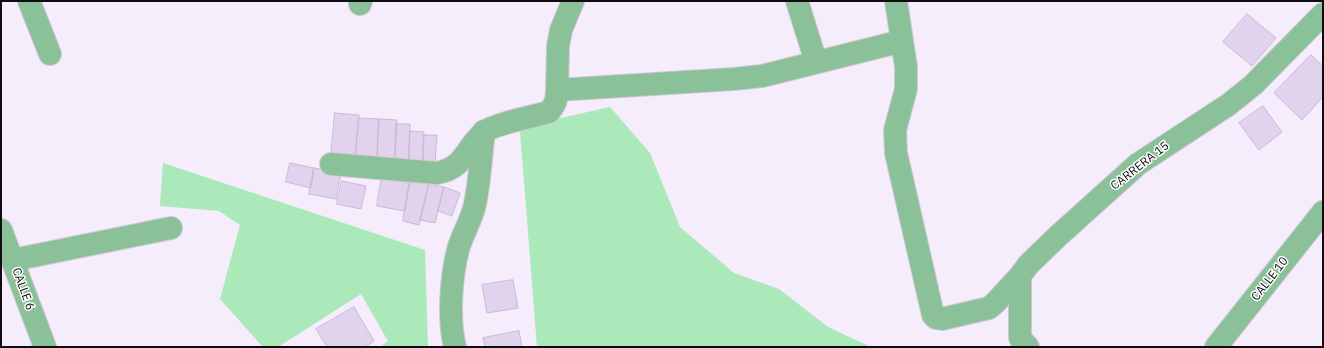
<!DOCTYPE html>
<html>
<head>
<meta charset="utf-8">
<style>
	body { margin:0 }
	#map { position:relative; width:1324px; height:348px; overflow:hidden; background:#f5ecfc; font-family:"IBM Plex Sans",sans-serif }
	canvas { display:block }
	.frame { position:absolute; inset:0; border:2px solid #110c14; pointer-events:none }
</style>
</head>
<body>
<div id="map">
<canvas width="1324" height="348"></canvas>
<div class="frame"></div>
</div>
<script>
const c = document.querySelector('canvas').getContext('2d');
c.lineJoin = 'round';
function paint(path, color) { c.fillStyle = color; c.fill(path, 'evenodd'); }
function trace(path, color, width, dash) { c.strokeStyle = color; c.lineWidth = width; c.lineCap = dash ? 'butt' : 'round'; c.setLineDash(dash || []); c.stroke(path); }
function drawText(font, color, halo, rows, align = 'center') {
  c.font = font + ' "IBM Plex Sans",sans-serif'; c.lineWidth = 3; c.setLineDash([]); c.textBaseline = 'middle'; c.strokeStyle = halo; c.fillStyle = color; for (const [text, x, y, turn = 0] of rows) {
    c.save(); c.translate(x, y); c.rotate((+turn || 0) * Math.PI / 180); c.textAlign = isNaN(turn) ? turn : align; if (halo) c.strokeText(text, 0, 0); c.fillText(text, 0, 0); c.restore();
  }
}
const green = new Path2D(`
	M610,107l40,46 30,74 54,46 45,16 49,38 43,20h-334l-17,-216 41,-13z
	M163,163l262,87 3,97h-48l8,-6 -27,-47 -83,53h-15l-43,-48 20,-74 -21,-14 -59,-5z`);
const building = new Path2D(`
	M1247,14l29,24 -24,28 -29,-24z
	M1311,55l12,11v31l-21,23 -28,-27z
	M1263,106l19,26 -23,18 -20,-27z
	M335,113l24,2 -4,44 -24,-2z
	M359,118l20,1 -2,41 -22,-1z
	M379,119l18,1 -2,41 -18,-1z
	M396,124h14l-1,38 -14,-1z
	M410,131l14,1 -1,30h-14z
	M424,135h13l-2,28 -12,-1z
	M290,163l24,5 -3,20 -25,-6z
	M314,168l27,5 -5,26 -27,-5z
	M382,175l28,5 -5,31 -28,-5z
	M410,180l19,4 -10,41 -16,-4z
	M342,181l24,5 -5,23 -24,-5z
	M429,184l15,3 -9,36 -15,-3z
	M444,187l16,6 -8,23 -14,-5z
	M513,280l5,28 -31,5 -5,-28z
	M354,307l20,34 -9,6h-38l-11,-18z
	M519,331l3,16h-37l-2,-9z`);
const minor = new Path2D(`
	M29,1l21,53
	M797,1l19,61
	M896,1l10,66v22l-11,41 1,23 37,162 3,3 6,1 47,-11 6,-5 25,-27
	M360,4l1,-3
	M557,90l1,-44 3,-16 12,-29
	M331,164l106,9c28,-5 28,-25 47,-41 10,-8 51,-16 65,-20 6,-7 8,-12 8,-22l177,-11 28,-3 140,-35
	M1,230l44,117
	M13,260l158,-32
	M455,347c-7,-27 -4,-70 3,-97 4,-16 14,-30 17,-46 5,-24 6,-49 9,-73
	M1028,347l-8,-9v-62l8,-11 30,-29 80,-72 90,-59 25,-20 70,-71
	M1216,347l107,-135`);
const streetNames = [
	["CARRERA 15",1140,166,-38],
	["CALLE 10",1270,279,-52],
	["CALLE 6",23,289,70]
];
paint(green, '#abe8ba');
paint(building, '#e1d3ed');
trace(building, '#c7bad3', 1);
trace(minor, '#d1c8d7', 24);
trace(minor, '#8ac198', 22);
drawText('12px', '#110c14', '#fff', streetNames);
</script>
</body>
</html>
